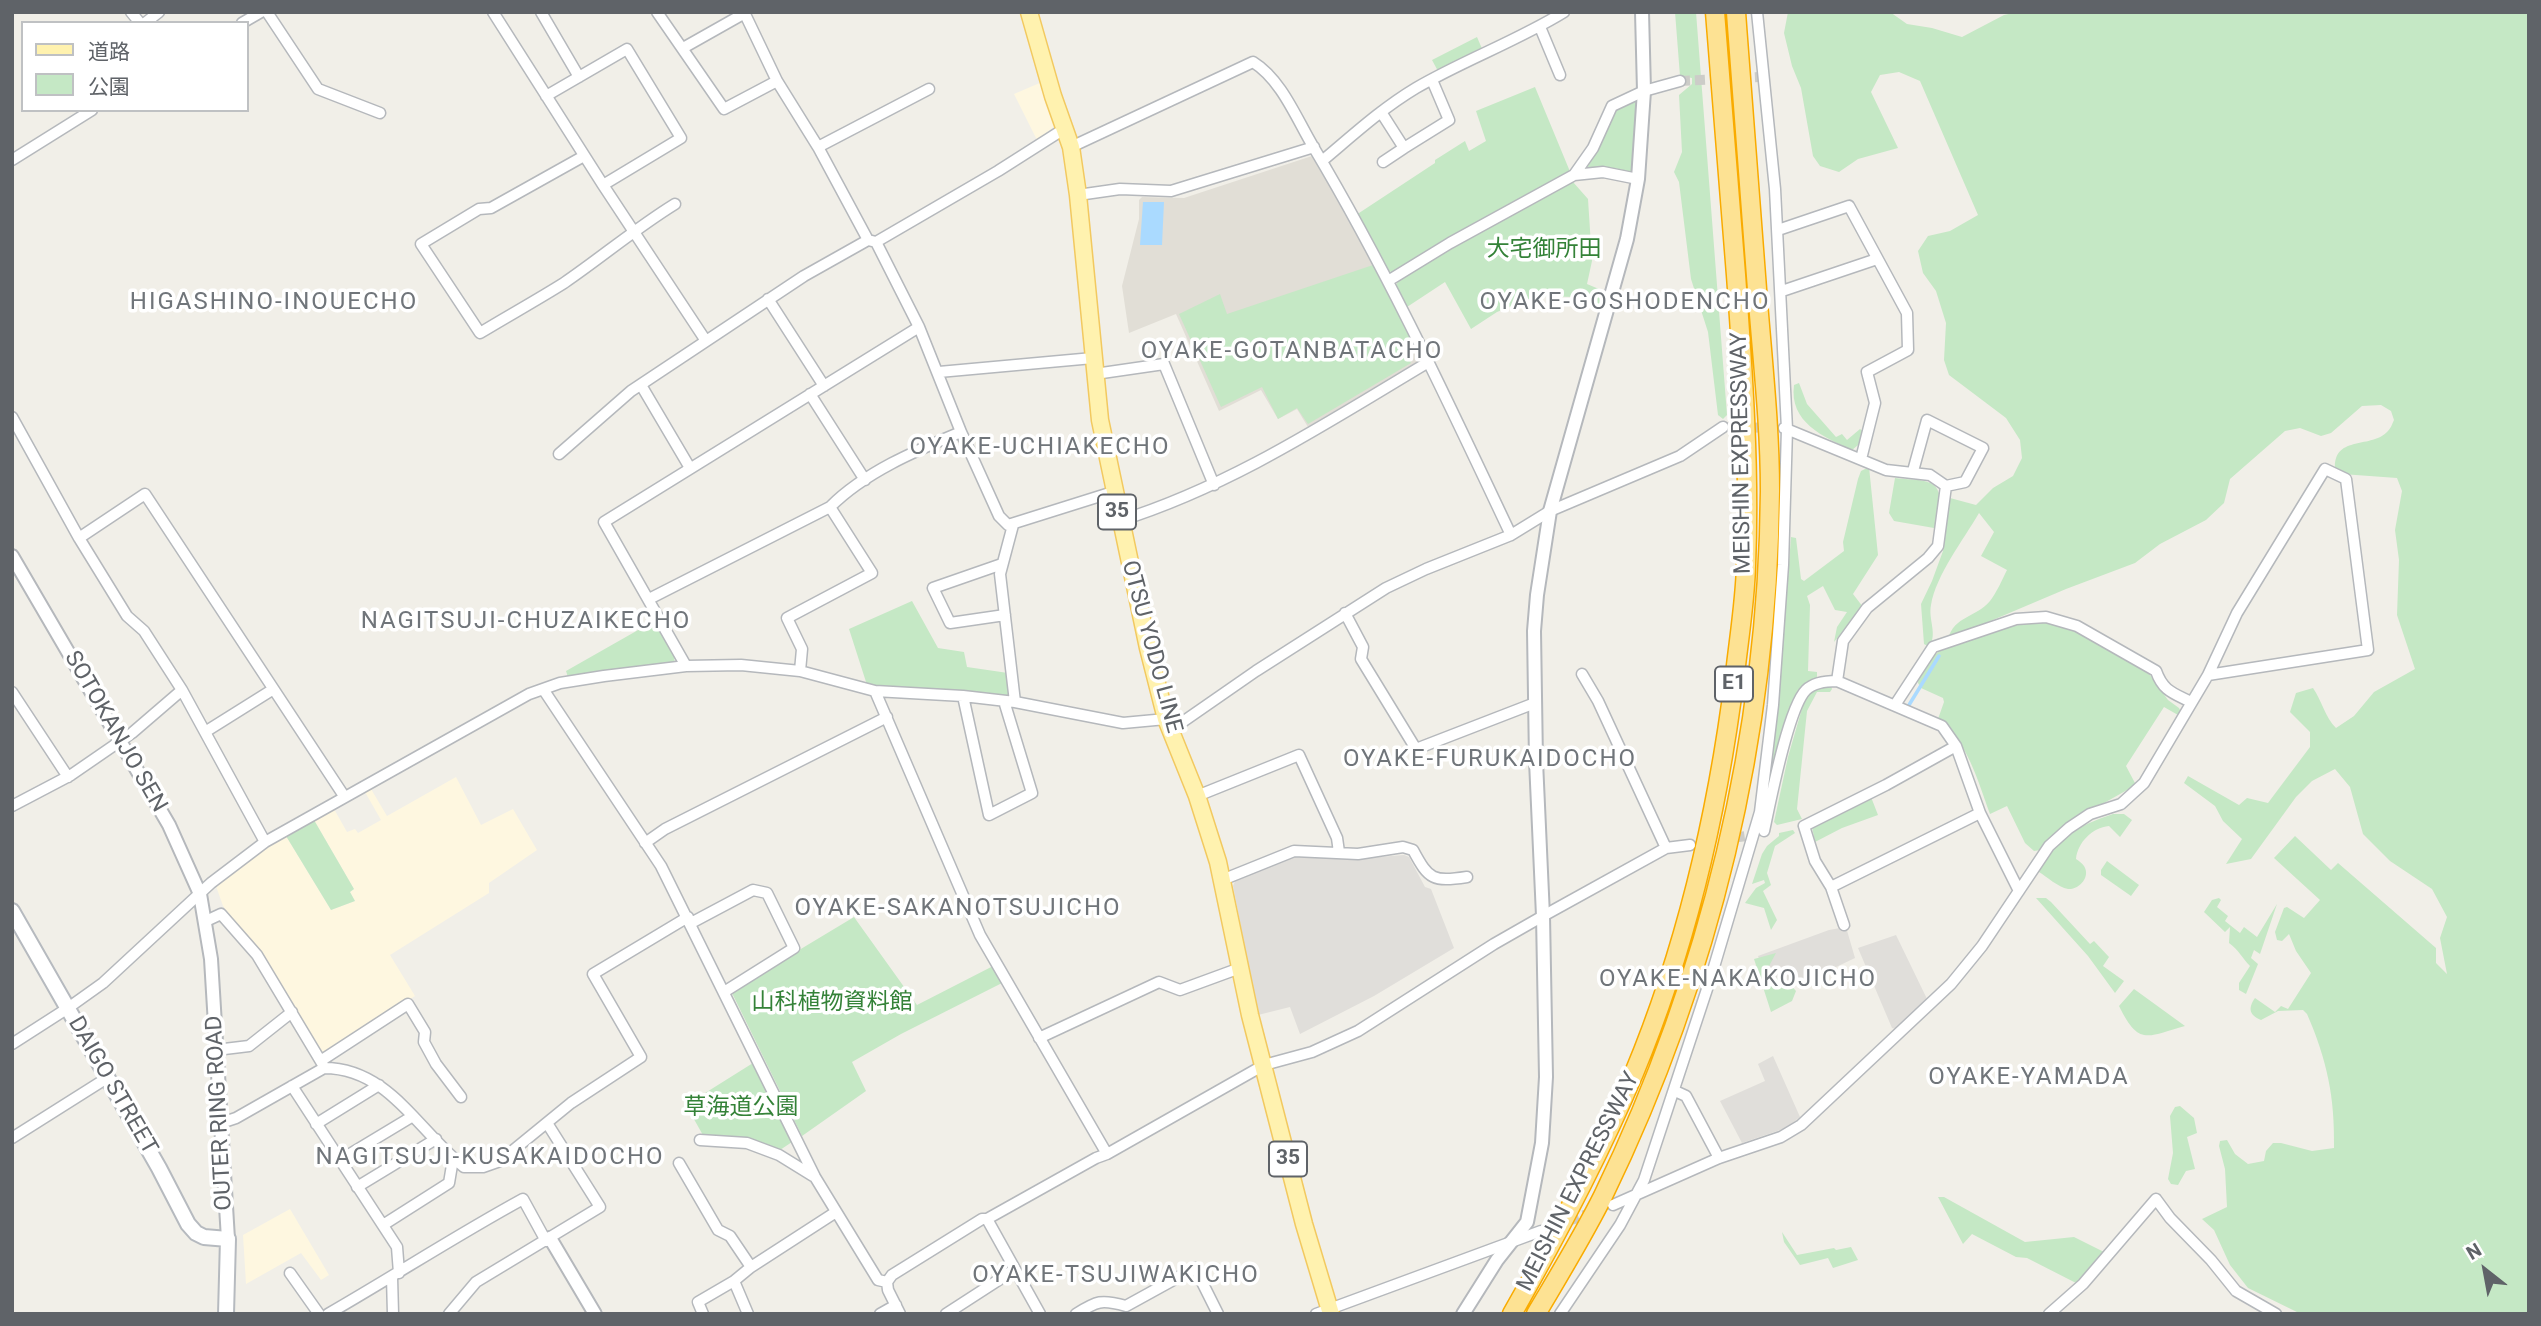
<!DOCTYPE html>
<html>
<head>
<meta charset="utf-8">
<style>
	body { margin:0 }
	#map { position:relative; width:2541px; height:1326px; overflow:hidden; background:#f1efe8; font-family:Roboto,"Noto Sans JP",sans-serif }
	canvas { display:block }
	.frame { position:absolute; inset:0; border:14px solid #5f6368; pointer-events:none }
	.legend { position:absolute; left:21px; top:21px; width:228px; height:91px; box-sizing:border-box; background:#fff; border:2px solid #bfc1c3; margin:0; padding:9px 12px; list-style:none; font-size:21px; color:#5f6368 }
	.legend li { display:flex; align-items:center; gap:14px; height:35px }
	.legend b { width:35px; border:2px solid #bfc1c3 }
	.north { position:absolute; left:2450px; top:1235px; width:70px; height:70px; -webkit-text-stroke:5px #fff; paint-order:stroke; rotate:329deg; font-size:19px; font-weight:700; line-height:28px; text-align:center; color:#5f6368 }
	.north::after { content:''; display:block; margin:auto; width:24px; height:32px; background:#5f6368; clip-path:polygon(50% 0,100% 100%,50% 72%,0 100%) }
</style>
</head>
<body>
<div id="map">
<canvas width="2541" height="1326"></canvas>
<div class="frame"></div>
<ul class="legend">
<li><b style="height:9px;background:#fff2af"></b>道路</li>
<li><b style="height:19px;background:#c5e8c5"></b>公園</li>
</ul>
<div class="north">N</div>
</div>
<script>
const c = document.querySelector('canvas').getContext('2d');
c.lineJoin = 'round';
function paint(path, color) { c.fillStyle = color; c.fill(path, 'evenodd'); }
function trace(path, color, width, dash) { c.strokeStyle = color; c.lineWidth = width; c.lineCap = dash ? 'butt' : 'round'; c.setLineDash(dash || []); c.stroke(path); }
function drawText(font, color, halo, rows, align = 'center') {
  c.font = font + ' Roboto,"Noto Sans JP",sans-serif'; c.lineWidth = 7; c.setLineDash([]); c.textBaseline = 'middle'; c.strokeStyle = halo; c.fillStyle = color; for (const [text, x, y, turn = 0] of rows) {
    c.save(); c.translate(x, y); c.rotate((+turn || 0) * Math.PI / 180); c.textAlign = isNaN(turn) ? turn : align; if (halo) c.strokeText(text, 0, 0); c.fillText(text, 0, 0); c.restore();
  }
}
const commercial = new Path2D(`
	M1042,82l14,43 -19,15 -23,-46z
	M456,777l25,48 32,-16 24,41 -48,33v10l-99,62 25,41 -92,59 -56,-90 -44,-59 -7,-20 49,-38 21,-12 45,74 24,-9 -5,-9 4,-3 -40,-69 20,-11 13,23 8,-3 3,4 23,-13 -16,-28 6,-3 16,27z
	M290,1209l39,66 -8,5 -20,-27 -55,31 -3,-49z`);
const industrial = new Path2D(`
	M1404,855l5,2 16,30 6,2 23,59 -80,48 -74,38 -10,-27 -32,8 -25,-129 2,-5 59,-24 60,2z
	M1846,927l9,31 -82,39 -15,-41 71,-26z
	M1896,935l32,66 -32,28 -4,-1 -34,-80z
	M1773,1056l27,61 -14,11 -44,15 -22,-42 45,-20 -7,-17z`);
const education = new Path2D(`
	M1312,156l6,5 13,22 91,172v5l-114,67 -11,-18 -19,10 -17,-29 -42,21 -43,-97 -47,19 -7,-47 17,-67v-19l3,-3 42,1z`);
const green = new Path2D(`
	M1675,12h21l31,403 -4,4 -5,-4 -10,-83 -17,-53 -12,-97 -5,-10 8,-20 -3,-57 13,-11v-6l-12,-2z
	M1788,12h102l17,12 25,4 30,9 42,-22 14,-3h511v1302h-228l-53,-26 -18,-23 -16,-35 -12,-11 25,-12 -2,-38 -6,-23 1,-5 7,-1 8,14 13,10 16,-3 2,-10 7,-8h8l31,8 22,-3c1,-51 -7,-88 -27,-134l-4,-4 -25,1 -17,9c-12,-5 -13,-12 -6,-22l20,14 6,-6 7,3 23,-36 -15,-22 -7,-17 -7,7 -5,-1 -2,-8 9,-24 3,-1 17,11 16,-18 -46,-42 21,-22 36,34 7,-7 98,85v15l11,11 -7,-36 7,-21 -15,-28 -42,-28 -27,-27 -13,-47 -15,-18 -23,12 -16,16 -45,62 -25,5 16,-25 -19,-18 -8,-15 -31,-23 4,-7 51,29 8,-7 21,5 42,-56v-15l-20,-20 6,-19 17,-5c9,13 12,29 23,40l18,-12 20,-24 41,-23 -18,-54 2,-55 -4,-30 7,-39 -5,-13 -55,-4 -7,-7c0,-32 37,-18 53,-36 3,-3 4,-7 6,-11l-3,-9 -10,-6 -19,1 -31,27 -10,3 -21,-8 -15,3 -55,48 -6,24 -18,17 -46,24 -25,19 -69,26 -118,50c6,-23 29,-22 42,-38 7,-9 12,-21 17,-31l-26,-14 13,-24 -15,-19c-15,26 -43,62 -48,92 -3,15 7,29 -2,42l-5,-3 -3,-40 11,-23 11,-30 7,-53 26,7 17,-17 20,-12 9,-18 -2,-18 -14,-22 -57,-43 -5,-15 2,-37 -10,-32 -13,-18 -5,-22 10,-15 22,-5 28,-16 -58,-134 -21,-9 -19,3 -9,17 27,56 -40,11 -19,13 -19,-6 -7,-10 -12,-68 -9,-22 -8,-33z
	M1477,37l6,14 -44,22 -7,-13z
	M1535,87l36,87 -178,99 -4,-2 -33,-56 79,-52v-3l30,-19 4,10 17,-10 -10,-30z
	M1639,97l-7,76 -17,-5h-28l10,-17 20,-45z
	M1573,182l15,17 4,62 -5,23 19,8 -5,14 -25,-9 -40,-1 -39,16 -26,17 -26,-47 -38,25 -12,-20 5,-9 36,-22z
	M1373,265l44,86 -9,5 3,7 -103,61 -11,-16 -19,11 -16,-32 -41,20 -42,-93 41,-20 7,20z
	M1799,383l8,21 29,33 6,-3 5,6 13,-11 4,3 -1,9 -11,9c-29,-13 -63,-28 -58,-65z
	M1869,467l9,88 -25,39 10,13 -29,35 3,-15 10,-15 -12,-2 -12,-24 -16,10 3,9 -2,66 9,1v6l-11,4 -8,8 -23,72 -4,-1 12,-120 8,-104 5,1 5,41 3,2 40,-30 -1,-9 15,-63 3,-8z
	M1895,478c23,3 49,-2 44,28 -1,8 -1,15 -5,22l-40,-7 -5,-8z
	M912,601l26,47 26,4 3,15 41,6 3,20 -5,5 -43,-7 -96,-6 -18,-56z
	M654,621l21,37 -1,1 1,3 -107,15 -2,-6z
	M2041,622l16,2 30,12 17,12 22,9 24,18 18,25 11,8 2,4 -3,3 -14,-8 -38,59 10,19 -55,31 -40,34 -7,1 -9,-8 -18,-37 -17,8c-12,-33 -23,-74 -52,-95l6,-17 -1,-4 -22,-10 -3,-5c4,-44 88,-57 123,-61z
	M1825,686h6l1,3 -2,3h-13l-10,19 -10,98 5,10 -25,6 -3,-3 14,-65 17,-59 8,-8z
	M1871,797l7,18 -36,13 -27,14 -3,-15z
	M2113,814h11l8,6 -12,17 -11,-11c-17,2 -31,16 -33,33 3,2 6,4 8,7 7,11 -5,24 -16,23 -10,-2 -21,-12 -29,-17l-1,-4c24,-31 36,-41 75,-54z
	M314,820l40,69 -4,3 5,9 -24,9 -45,-74z
	M1793,830l2,3 -20,13 -8,27 4,12 -8,6 14,29 -6,10 -7,-22 -19,-5 11,-15 9,-5 -1,-3 -12,4 10,-30 5,-8 12,-10v-3z
	M2107,861l32,24 -8,11 -30,-21v-5z
	M2036,898h10l5,4 39,42 4,-3 15,16 -6,9 21,15 -9,12 -27,-37z
	M2219,898l2,2 -4,7 11,9 -3,5 15,12 4,-6 13,10 20,-33 -17,50 -6,-4 -3,8 7,6 -12,30 -7,-4v-7l11,-17c-8,-8 -11,-16 -21,-23l1,-16 -5,5 -21,-20 8,-12z
	M854,917l63,88 80,-41 9,17 -105,53 -49,28 14,29 -64,45 -71,-145z
	M1776,953l-8,15 4,9 15,4 9,10 -4,10 -21,11 -17,-53z
	M2134,989l51,37c-39,11 -46,20 -66,-20z
	M753,1063l39,79 -12,8 -32,-11 -44,-2 -18,-32z
	M2180,1106l14,12 3,15 -10,4 8,32 -9,2 -8,14 -7,-1 -3,-5 5,-26 -3,-37 5,-9z
	M1938,1197h6l81,45 49,-5 30,15 -28,31 -49,-25 -11,-1 -44,-23 -9,10z
	M1782,1232l15,23 37,-7 2,2 15,-3 7,13 -25,8 -5,-10 -28,7 -16,-23z`);
const water = new Path2D(`
	M1143,202h21l-2,43h-22z`);
const stream = new Path2D(`
	M1909,705l30,-49`);
const minorTunnel = new Path2D(`
	M1680,81l79,-4
	M1723,427l49,1
	M1705,842l41,-6
	M1541,1231l52,-19`);
const minor = new Path2D(`
	M131,12l9,11
	M267,12l51,77 62,24
	M493,12l110,173 103,156
	M541,12l38,65
	M657,12l67,97 53,-28
	M744,12l33,69 41,66 50,93
	M145,23l14,-11
	M242,23l19,-11
	M1540,27l20,48
	M683,48l62,-35
	M546,96l81,-47 54,89 -78,47
	M1381,112l23,36 45,-28 -17,-40
	M818,147l111,-58
	M1071,147l182,-85c29,18 44,58 61,86 74,124 135,256 197,387
	M584,156l-93,52 -12,1 -58,35 59,89c28,-17 57,-33 84,-50 38,-26 72,-55 111,-79
	M12,160l80,-50
	M1322,161c30,-25 59,-52 94,-73 48,-28 101,-47 148,-76
	M1383,162l21,-14
	M1574,175l29,-3 35,7
	M1078,195l42,-6 51,2 143,-44
	M1778,230l71,-24 58,107 1,37 -41,22 8,31 -14,56
	M876,242l43,85 42,105 38,84 9,9 105,-33
	M1388,281l62,-38 124,-68 19,-27 19,-42 32,-15 36,-10
	M1782,291l95,-32
	M768,299l56,87
	M939,372l154,-14
	M1095,374l69,-10 50,121
	M641,385l49,83
	M810,394l55,86
	M12,417l67,121 48,78 17,15 38,59 83,152
	M1784,428l102,42 44,5 16,11 -8,60 -10,12 -61,50 -24,33 -6,40
	M559,454l72,-63 173,-115 64,-36 8,2 122,-71 66,-42
	M2325,469l21,10 22,171 -160,25 29,-62z
	M1913,471l14,-51 56,28 -18,34 -19,4
	M1119,521c112,-35 209,-99 308,-158
	M1013,525l-13,49 15,128
	M79,538l66,-44 199,302
	M1002,564l-69,24 17,35 55,-8
	M649,599l181,-92c35,-35 85,-56 131,-75
	M1345,613l18,34 -2,12 55,90 119,-46
	M686,666l-82,-144 315,-195
	M800,671l2,-22 -15,-31 85,-45 -42,-66
	M1582,674l16,27 68,147
	M543,689l118,177 154,311 63,103 9,2 1,8 12,24
	M875,691l105,244 127,219
	M12,692l56,85
	M963,696l26,119 43,-22 -28,-92
	M1895,705l38,-58 83,-28 30,-2 31,9 79,45c7,20 17,22 35,31
	M1171,730l85,-59 130,-83 40,-19 85,-34 39,-24 130,-55 43,-29
	M205,732l67,-42
	M1197,796l102,-41 38,83 2,14
	M12,806l59,-31 61,-42 50,-43
	M1764,831c6,-28 24,-123 42,-141 8,-8 20,-9 31,-9l105,45 14,20 24,67 39,78
	M645,843l20,-14 222,-112
	M1222,880l72,-29 64,3 45,-7 10,3c16,30 20,32 54,27
	M1831,887l149,-74
	M206,921l15,-7 36,41 66,110
	M691,923l62,-33 14,3 27,55 -70,44
	M1844,925l-13,-38 -16,-26 -11,-35 82,-41 70,-39
	M1039,1038l120,-56 21,8 60,-22
	M12,1044l56,-36 35,-25 108,-100 54,-41 264,-148 31,-11 44,-7 82,-10 55,-1 59,6 75,20 88,5 52,6 108,21 43,-4
	M216,1050l33,-4 43,-34
	M322,1060l86,-56 17,28 -1,10 12,22 25,33
	M292,1086l105,161 2,26
	M1675,1091l11,5 33,62
	M221,1123l15,-5 88,-50c65,0 95,64 140,99h19l17,-6 71,-58 70,-46 -48,-83 95,-57
	M316,1124l63,-39
	M12,1138l95,-60
	M700,1140l47,3 32,12 34,21
	M340,1160l73,-44
	M679,1163l39,67 12,6 21,31
	M357,1187l79,-48
	M1613,1205l106,-47 62,-21 20,-12 150,-141 31,-38 67,-100 20,-18 21,-14 31,-10 23,-21 64,-108
	M987,1219l53,95
	M383,1225l66,-42 4,-24
	M290,1273l29,41
	M392,1277l1,37
	M887,1282l5,-7 90,-56h5l109,-61 11,-4 157,-89 48,-13 46,-21 136,-87 49,-28 123,-68 24,-3
	M328,1314c66,-38 129,-79 195,-115l23,42
	M449,1314l27,-32 124,-75 -53,-84
	M703,1314l-5,-12 36,-21
	M748,1314l-14,-33 17,-14 85,-55
	M880,1314l16,-9
	M946,1314l68,-44
	M1076,1314c21,-13 25,-15 50,-8l69,-38 23,46
	M1316,1314l225,-83
	M1560,1314l60,-89 24,-45 67,-203 49,-165 13,-107 10,-140 4,-136 -12,-240 -18,-177
	M2049,1314l34,-30 73,-85 14,19 41,42 25,31 40,23`);
const tertiary = new Path2D(`
	M12,556l157,269 31,69 11,65 17,280
	M550,1238l45,76
	M1463,1314l34,-54 30,-38 15,-79 4,-66 -3,-161 -7,-155 -2,-130 3,-36 13,-84 77,-272 11,-60 6,-88 -2,-79`);
const secondary = new Path2D(`
	M12,911l147,257 29,56 8,9 8,4 24,2 -2,75`);
const primary = new Path2D(`
	M1029,12l24,84 18,51 7,48 22,225 48,228 18,71 31,77 21,66 32,153 54,209 27,90`);
const motorway = new Path2D(`
	M1512,1314c45,-79 87,-158 122,-241 53,-127 84,-263 101,-399 4,-36 10,-72 11,-108 4,-97 -3,-194 -10,-291 -7,-87 -14,-175 -21,-263
	M1536,1314c23,-39 47,-78 67,-118 107,-220 165,-460 167,-705 0,-63 -7,-126 -12,-189 -7,-96 -15,-193 -22,-290`);
const shields = [
	[1117,512,38],
	[1734,684,38],
	[1288,1159,38]
];
const shieldNames = [
	["35",1117,512],
	["E1",1734,684],
	["35",1288,1159]
];
const parkNames = [
	["大宅御所田",1544,250],
	["山科植物資料館",832,1003],
	["草海道公園",741,1108]
];
const streetNames = [
	["MEISHIN EXPRESSWAY",1742,453,-91],
	["OTSU YODO LINE",1151,647,75],
	["SOTOKANJO SEN",115,732,60],
	["DAIGO STREET",112,1086,60],
	["OUTER RING ROAD",220,1113,-93],
	["MEISHIN EXPRESSWAY",1579,1182,-63]
];
const neighbourhoodNames = [
	["HIGASHINO-INOUECHO",274,303],
	["OYAKE-GOSHODENCHO",1625,303],
	["OYAKE-GOTANBATACHO",1292,352],
	["OYAKE-UCHIAKECHO",1040,448],
	["NAGITSUJI-CHUZAIKECHO",526,622],
	["OYAKE-FURUKAIDOCHO",1490,760],
	["OYAKE-SAKANOTSUJICHO",958,909],
	["OYAKE-NAKAKOJICHO",1738,980],
	["OYAKE-YAMADA",2029,1078],
	["NAGITSUJI-KUSAKAIDOCHO",490,1158],
	["OYAKE-TSUJIWAKICHO",1116,1276]
];
paint(commercial, '#fef7e0');
paint(industrial, '#e0deda');
paint(education, '#e1ded6');
paint(green, '#c5e8c5');
paint(water, '#aadaff');
trace(stream, '#aadaff', 3.5);
trace(minorTunnel, '#ccccc8', 10, [10, 5]);
trace(minor, '#b5b8bc', 13);
trace(tertiary, '#b5b8bc', 16);
trace(secondary, '#b6babf', 18);
trace(primary, '#f2c960', 19);
trace(motorway, '#f9ab00', 21);
trace(minor, '#fff', 10);
trace(tertiary, '#fff', 12);
trace(secondary, '#fff', 14);
trace(primary, '#fff2af', 16);
trace(motorway, '#fde293', 18);
for (const [x, y, w] of shields) { const box = new Path2D(); box.roundRect(x - w / 2, y - 17.5, w, 35, 5); c.fillStyle = '#fff'; c.fill(box); trace(box, '#5f6368', 2); }
drawText('bold 21px', '#5f6368', null, shieldNames);
drawText('23px', '#348238', '#fff', parkNames);
drawText('23px', '#5f6368', '#fff', streetNames);
c.letterSpacing = '2px';
drawText('24px', '#70757a', '#fff', neighbourhoodNames);
c.letterSpacing = '0px';
</script>
</body>
</html>
